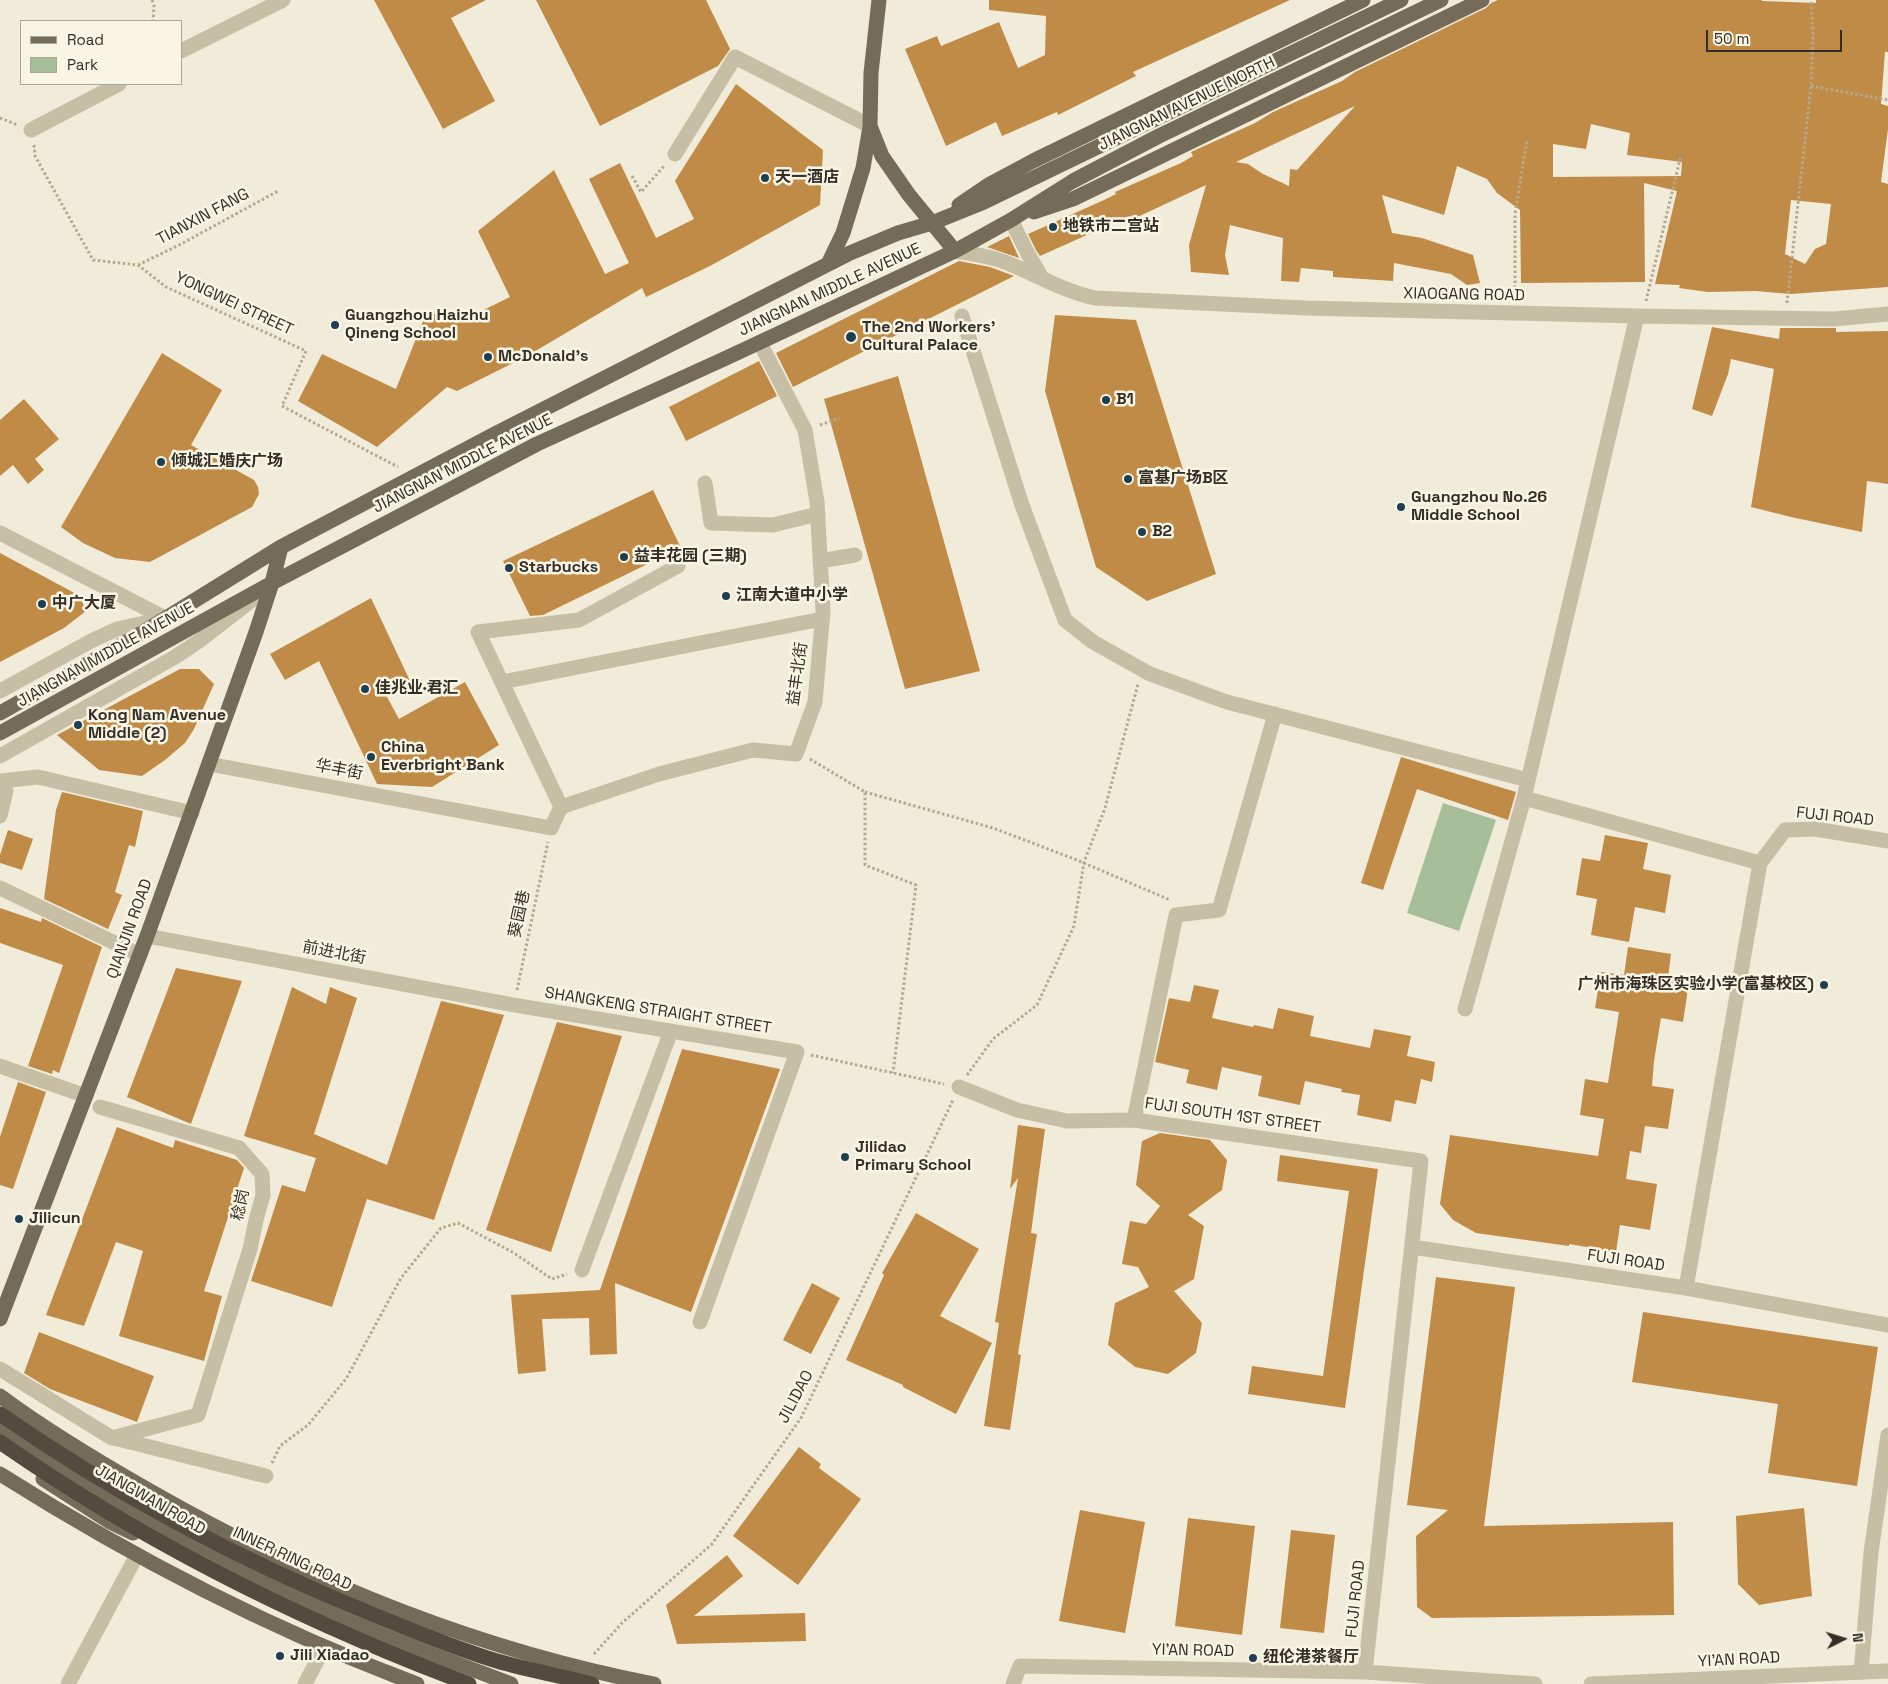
<!DOCTYPE html>
<html>
<head>
<meta charset="utf-8">
<style>
	body { margin:0 }
	#map { position:relative; width:1888px; height:1684px; overflow:hidden; background:#f0ecd9; font-family:"Space Grotesk",sans-serif }
	canvas { display:block }
	.legend { position:absolute; left:20px; top:20px; width:162px; height:65px; box-sizing:border-box; background:#f8f5e4; border:1px solid #a9a598; margin:0; padding:6px 9px; list-style:none; font-size:15px; color:#332e26 }
	.legend li { display:flex; align-items:center; gap:10px; height:25px }
	.legend b { width:25px; border:1px solid #a9a598 }
	.north { position:absolute; left:1818px; top:1614px; width:50px; height:50px; -webkit-text-stroke:4px #f8f5e4; paint-order:stroke; rotate:85deg; font-size:14px; font-weight:700; line-height:20px; text-align:center; color:#332e26 }
	.north::after { content:''; display:block; margin:auto; width:18px; height:22px; background:#332e26; clip-path:polygon(50% 0,100% 100%,50% 72%,0 100%) }
	.scale { position:absolute; left:1706px; top:30px; width:136px; height:22px; box-sizing:border-box; border:2px solid #332e26; border-top:0; padding-left:6px; font-size:15px; line-height:18px; white-space:nowrap; color:#332e26; -webkit-text-stroke:4px #f8f5e4; paint-order:stroke }
</style>
</head>
<body>
<div id="map">
<canvas width="1888" height="1684"></canvas>
<ul class="legend">
<li><b style="height:6px;background:#746b58"></b>Road</li>
<li><b style="height:14px;background:#a6be9a"></b>Park</li>
</ul>
<div class="north">N</div>
<div class="scale">50 m</div>
</div>
<script>
const c = document.querySelector('canvas').getContext('2d');
c.lineJoin = 'round';
function paint(path, color) { c.fillStyle = color; c.fill(path, 'evenodd'); }
function trace(path, color, width, dash) { c.strokeStyle = color; c.lineWidth = width; c.lineCap = dash ? 'butt' : 'round'; c.setLineDash(dash || []); c.stroke(path); }
function drawText(font, color, halo, rows, align = 'center') {
  c.font = font + ' "Space Grotesk","Noto Sans SC",sans-serif'; c.lineWidth = 5; c.setLineDash([]); c.textBaseline = 'middle'; c.strokeStyle = halo; c.fillStyle = color; for (const [text, x, y, turn = 0] of rows) {
    c.save(); c.translate(x, y); c.rotate((+turn || 0) * Math.PI / 180); c.textAlign = isNaN(turn) ? turn : align; if (halo) c.strokeText(text, 0, 0); c.fillText(text, 0, 0); c.restore();
  }
}
const green = new Path2D(`
	M1443,803l53,17 -37,111 -52,-18z`);
const building = new Path2D(`
	M374,0h112l-35,18 44,83 -52,28z
	M536,0h170l24,49 -12,17 -118,60z
	M989,0h301l-157,72 3,4 -78,39 -1,-3 -55,24 -6,-14 -50,24 -41,-97 32,-13 4,10 58,-24 19,46 27,-13 1,-39 -57,-6z
	M1498,0h264v1l54,2v-3h72v52h-3l-4,52 7,2v23l-7,53 7,2v103l-97,7 -36,-3 -47,1 -29,-4 1,-3 -25,-1 22,-93 -33,-8 1,99 -124,1 -1,-73 -23,-17 -10,-14 -30,-13 -13,49 -62,-20 10,38 30,5 51,17 7,28 -13,2 -16,-11 -57,-11 -1,18 -60,-4v-6l-32,-3 -2,14 -18,-1 2,-43 -53,-13 -5,30 4,20 -38,-3 -2,-27 17,-60 -77,36 -2,-4 -87,39 -4,-6 -8,-16 76,-34 12,-6 -1,-2 66,-29 12,-7 -2,-4 64,-29 18,-11 69,-31 13,-9 131,-64 5,-5zM1355,106l-58,64 -7,-1 -1,17 -26,-12 -15,-10 -12,-2zM1591,124l39,9 -3,22 55,7 -1,14 -128,1v-33l33,5zM1791,200l40,4 -5,40 -11,5 -10,15 -20,-10z
	M736,84l87,66 -3,55 -110,61 -64,31 -4,-9 -115,68 -70,35 -10,-4 -70,60 -79,-46 24,-47 74,35 31,-78 30,12 53,-26 -32,-66 76,-61 51,104 24,-11 -40,-84 31,-16 36,75 38,-19 -19,-38z
	M1009,236l10,22 -32,-11z
	M959,261l31,6 24,9 -221,111 -17,-34z
	M1055,315l81,5 80,254 -69,27 -51,-34 -51,-176z
	M1712,327l67,12 1,-11h56v4l52,-1v153l-21,-3 -5,51 -71,-15 -40,-10 23,-138 -43,-10 -3,15 -16,42 -20,-7z
	M162,353l60,37 -31,55 63,35 4,7 1,7 -7,13 -102,55 -35,-4 -32,-15 -22,-16z
	M759,361l18,35 -91,45 -17,-34z
	M898,376l82,295 -75,18 -81,-290z
	M24,399l35,40 -24,20 9,11 -16,14 -15,-19 -13,11v-56z
	M653,490l28,58h-2l-7,-4 -5,1 -4,4 -1,8 -119,58 -13,1 -27,-55z
	M0,553l80,43 6,15 -22,17 -64,34z
	M371,598l39,83 -24,14 13,24 66,-37 34,63 -67,42 -55,-3 -58,-123 -34,19 -15,-26z
	M180,669h19l15,15 -20,45 -9,14 -20,17 -23,16 -43,-6 -42,-35z
	M1401,757l115,35 -8,28 -91,-31 -34,101 -22,-7z
	M62,792l81,19 -8,36 -6,-2 -14,47 7,3 -14,34 -64,-30 12,-89z
	M8,830l25,9 -11,31 -22,-7v-8z
	M1605,835l43,8 -5,26 28,6 -6,38 -30,-6 -6,35 -38,-7 6,-36 -21,-4 6,-37 18,3z
	M0,908l41,14 1,-4 60,29 -43,126 -6,-3 -1,4 -24,-8 35,-101 -63,-22z
	M1628,947l43,7 -3,24 21,4 -6,40 -22,-4 -7,43 -2,25 22,3 -6,40 -23,-3 -4,27 -11,-2 -4,28 31,5 -7,46 -30,-5 -4,27 -47,-8v2l-93,-13 -23,-13 -13,-16 10,-69 148,21 6,-37 -24,-4 5,-36 23,4 11,-71 -24,-4 6,-36 23,3z
	M176,968l66,13 -51,143 -64,-27z
	M1194,985l25,5 -7,28 41,9 1,-2 19,4 5,-21 36,8 -4,20 60,12 4,-19 37,7 -4,20 28,6 -3,20 -11,-3 -5,25 -21,-4 -4,22 -34,-7 3,-20 -19,-3 1,-3 -37,-8 -5,24 -42,-9 4,-20 -40,-9 -5,23 -31,-7 3,-13 -34,-8 14,-64 21,4z
	M292,987l34,17 4,-17 27,11 -43,136 73,31 54,-164 63,14 -70,205 -67,-21 -35,108 -81,-26 31,-96 23,7 11,-34 -72,-22z
	M557,1022l65,14 -71,216 -65,-22z
	M682,1049l98,20 -89,243 -76,-29 2,71 -27,1 -1,-37 -47,1 4,52 -28,3 -7,-79 89,-5z
	M18,1082l28,10 -33,97 -13,-4v-48z
	M1018,1125l27,4 -14,104 6,1 -19,120 3,1 -11,75 -26,-4 15,-103 -4,-1 23,-144 -8,11z
	M117,1127l56,21 2,-8 62,20 7,8 -40,123 18,5 -18,65 -85,-25 24,-85 -27,-9 -32,84 -38,-11z
	M1160,1133l50,7 17,20 -5,30 -34,25 16,11 -10,53 -20,12 28,32 -6,30 -28,21 -33,-7 -27,-22 7,-42 34,-16 -11,-20 -16,-3 8,-43 16,3 14,-18 -24,-21 6,-44z
	M1280,1155l98,14 -33,239 -97,-14 4,-28 71,10 26,-185 -72,-10z
	M916,1213l63,36 -39,67 52,27 -36,71 -53,-27v-2l-57,-25 38,-85 -2,-2z
	M1436,1277l79,10 -31,239 189,-4 1,93 -242,3 -15,-11 -1,-71 32,-26 -41,-5z
	M812,1283l28,15 -29,56 -28,-14z
	M1643,1312l235,35 -21,139 -89,-13 10,-69 -146,-22z
	M39,1332l115,44 -17,46 -87,-33 -26,-16z
	M799,1447l22,17 -2,4 42,31 -63,86 -65,-49z
	M1804,1508l8,88 -53,9 -21,-21 -2,-68z
	M1080,1510l65,12 -20,111 -66,-12z
	M1188,1518l67,8 -13,109 -67,-9z
	M1291,1530l44,5 -11,98 -44,-5z
	M727,1555l16,21 -49,40 111,-3 1,28 -129,3 -11,-39z`);
const path = new Path2D(`
	M152,0l2,6 -1,15
	M1811,86l77,14
	M0,118l18,7
	M34,145l1,11 58,104 45,5 28,22 140,64 -24,55 116,61
	M632,176l9,16 24,-27
	M138,265l43,-21 97,-53
	M1515,298v-84l12,-74
	M1646,301l35,-146
	M1787,303l24,-217 2,-54 -2,-32
	M820,425l20,-7
	M810,759l55,33v73l51,20 -23,188
	M865,792l128,36 84,32 93,40
	M517,990l31,-148
	M811,1055l133,29
	M967,1075l26,-36 44,-34 37,-79 10,-64 21,-54 33,-124
	M272,1463l8,-17 28,-21 38,-46 55,-101 40,-50 17,-5 56,30 38,26 15,-5
	M594,1654l28,-31 90,-79 89,-126 152,-318`);
const minor = new Path2D(`
	M181,51l102,-51
	M31,130l88,-46
	M675,154l60,-97 135,69
	M1011,220l17,34 14,24
	M955,251c17,3 34,5 50,11 30,12 58,29 90,36l211,10 331,8 197,3 54,-5
	M962,316l60,189 43,115 28,22 57,32 77,28 301,78
	M705,483l6,40 62,2 45,-11
	M0,533l167,86
	M820,561l35,-6
	M502,682l320,-63
	M0,691l93,-51 24,-11 46,-10
	M0,756l175,-99 24,-16 54,-42
	M209,764l342,64 10,-21 98,-33 94,-24 43,4 19,-52 8,-91 -6,-109 -12,-72 -45,-87
	M0,781l38,-4 154,36
	M1524,798l113,-482
	M561,807l-83,-175 101,-12 99,-54 -7,-13
	M0,816l6,-25
	M0,888l140,67
	M147,936l367,69 283,47 -97,270
	M1465,1009l59,-211 236,65
	M0,1066l86,30
	M959,1087l58,23 50,11 67,-1 287,41 -56,511
	M1134,1120l42,-205 43,-5 56,-196
	M1412,1247l274,41 202,37
	M582,1270l89,-239
	M1686,1288l74,-425 25,-33 30,-1 73,12
	M0,1369l112,69 86,-23 52,-166 6,-29 7,-25 -1,-21 -23,-26 -139,-41
	M114,1438l152,38
	M1861,1672l10,-120 17,-117
	M68,1684l69,-129
	M305,1684l19,-37
	M1013,1684l7,-18 345,6 170,12
	M1591,1684l297,-13`);
const major = new Path2D(`
	M879,0l-8,73 -1,53 12,30 27,39 46,56
	M959,205l31,-21 43,-23 330,-161
	M1034,212l39,-13 409,-199
	M828,264l15,-31 20,-65 7,-41
	M0,713l142,-80 139,-86 214,-113 355,-181 48,-20 34,-10 52,-21 417,-202
	M0,733l272,-150 265,-139 187,-85 231,-108 56,-31 62,-39 86,-45 282,-136
	M0,1319l147,-383 109,-304 16,-49 9,-36
	M0,1396c47,35 99,66 150,95 156,89 327,159 504,193
	M0,1426c87,62 180,115 277,162 75,37 155,66 234,96
	M0,1474c130,82 272,156 417,210
	M43,1479l67,43 23,11`);
const highway = new Path2D(`
	M0,1414c115,80 240,146 369,199 42,17 85,35 128,48 31,9 64,15 95,23`);
const highwayBridge = new Path2D(`
	M0,1442c145,101 304,180 469,242`);
const markers = [
	[765,178,5,"#1e3e52"],
	[1053,227,5,"#1e3e52"],
	[335,325,5,"#1e3e52"],
	[851,337,6,"#1e3e52"],
	[488,357,5,"#1e3e52"],
	[1106,400,5,"#1e3e52"],
	[161,462,5,"#1e3e52"],
	[1128,479,5,"#1e3e52"],
	[1401,507,5,"#1e3e52"],
	[1142,532,5,"#1e3e52"],
	[624,557,5,"#1e3e52"],
	[509,568,5,"#1e3e52"],
	[726,596,5,"#1e3e52"],
	[42,604,5,"#1e3e52"],
	[365,689,5,"#1e3e52"],
	[78,725,5,"#1e3e52"],
	[371,757,5,"#1e3e52"],
	[1824,985,5,"#1e3e52"],
	[845,1157,5,"#1e3e52"],
	[19,1219,5,"#1e3e52"],
	[280,1656,5,"#1e3e52"],
	[1253,1658,5,"#1e3e52"]
];
const streetNames = [
	["JIANGNAN AVENUE NORTH",1187,104,-26],
	["TIANXIN FANG",203,217,-28],
	["JIANGNAN MIDDLE AVENUE",830,290,-25],
	["XIAOGANG ROAD",1464,295,1],
	["YONGWEI STREET",234,304,25],
	["JIANGNAN MIDDLE AVENUE",463,464,-27],
	["JIANGNAN MIDDLE AVENUE",106,655,-29],
	["益丰北街",798,674,-82],
	["华丰街",339,770,11],
	["FUJI ROAD",1835,817,6],
	["葵园巷",520,914,-78],
	["QIANJIN ROAD",130,929,-70],
	["前进北街",334,953,11],
	["SHANGKENG STRAIGHT STREET",658,1011,9],
	["FUJI SOUTH 1ST STREET",1233,1116,8],
	["稔岗",241,1205,-78],
	["FUJI ROAD",1626,1261,8],
	["JILIDAO",796,1397,-62],
	["JIANGWAN ROAD",150,1500,30],
	["INNER RING ROAD",292,1559,25],
	["FUJI ROAD",1356,1599,-84],
	["YI'AN ROAD",1193,1651,1],
	["YI'AN ROAD",1739,1660,-3]
];
const poiNames = [
	["天一酒店",775,178],
	["地铁市二宫站",1063,227],
	["Guangzhou Haizhu",345,316],
	["Qineng School",345,334],
	["The 2nd Workers'",862,328],
	["Cultural Palace",862,346],
	["McDonald's",498,357],
	["B1",1116,400],
	["倾城汇婚庆广场",171,462],
	["富基广场B区",1138,479],
	["Guangzhou No.26",1411,498],
	["Middle School",1411,516],
	["B2",1152,532],
	["益丰花园 (三期)",634,557],
	["Starbucks",519,568],
	["江南大道中小学",736,596],
	["中广大厦",52,604],
	["佳兆业·君汇",375,689],
	["Kong Nam Avenue",88,716],
	["Middle (2)",88,734],
	["China",381,748],
	["Everbright Bank",381,766],
	["广州市海珠区实验小学(富基校区)",1814,985,"right"],
	["Jilidao",855,1148],
	["Primary School",855,1166],
	["Jilicun",29,1219],
	["Jili Xiadao",290,1656],
	["纽伦港茶餐厅",1263,1658]
];
paint(green, '#a6be9a');
paint(building, '#c08b46');
trace(path, '#b2aa90', 3, [2.5, 2.5]);
trace(minor, '#c7bfa5', 15);
trace(major, '#746b58', 15);
trace(highway, '#544b3e', 15);
trace(highwayBridge, '#544b3e', 15);
for (const [x, y, r, color] of markers) { const dot = new Path2D(); dot.arc(x, y, r, 0, 2 * Math.PI); c.fillStyle = color; c.fill(dot); trace(dot, '#f8f5e4', 2); }
drawText('16px', '#332e26', '#f8f5e4', streetNames);
drawText('bold 16px', '#332e26', '#f8f5e4', poiNames, 'left');
</script>
</body>
</html>
